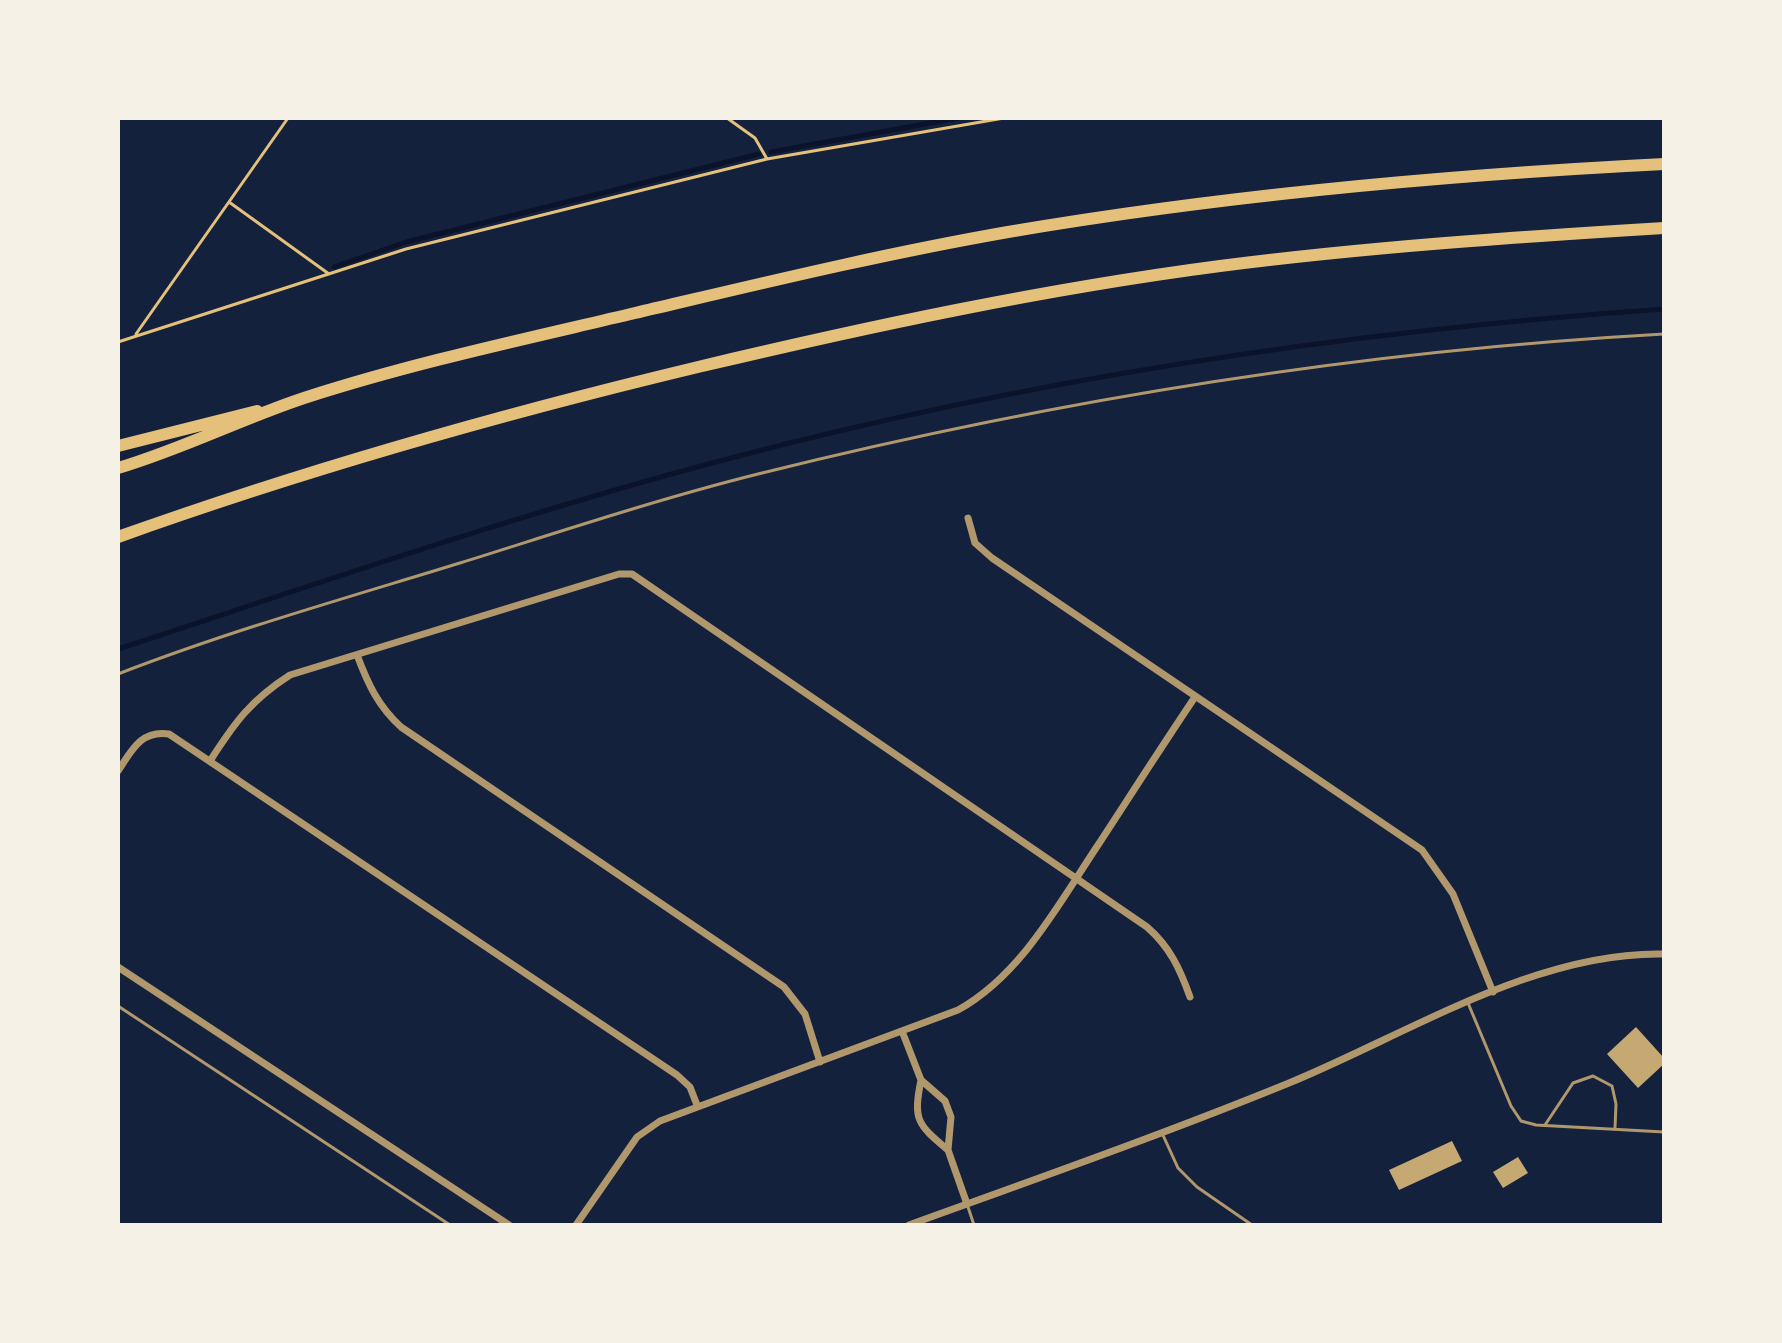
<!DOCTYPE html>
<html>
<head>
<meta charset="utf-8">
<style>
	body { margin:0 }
	#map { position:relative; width:1782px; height:1343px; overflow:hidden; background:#14213d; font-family:Mulish,sans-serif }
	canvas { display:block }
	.frame { position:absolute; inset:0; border:120px solid #f6f1e7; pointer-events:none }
</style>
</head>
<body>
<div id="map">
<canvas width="1782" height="1343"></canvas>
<div class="frame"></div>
</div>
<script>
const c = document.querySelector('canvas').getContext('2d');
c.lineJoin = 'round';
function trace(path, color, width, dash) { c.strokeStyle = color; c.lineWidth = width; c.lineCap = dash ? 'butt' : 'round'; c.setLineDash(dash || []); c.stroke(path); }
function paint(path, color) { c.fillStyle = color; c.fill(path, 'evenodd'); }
const stream = new Path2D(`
	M771,152l187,-34
	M334,267l72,-25 353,-88
	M118,649c205,-67 409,-138 617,-192 304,-80 616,-126 929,-148`);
const building = new Path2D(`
	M1636,1027l28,31v6l-26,24 -31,-34z
	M1452,1141l10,20 -63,29 -10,-20z
	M1518,1157l10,16 -25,15 -10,-16z`);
const path = new Path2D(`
	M727,118l28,20 12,21
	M229,202l100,72
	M136,334l152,-216
	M118,342l288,-93 361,-90 237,-41`);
const service = new Path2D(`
	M118,674c111,-43 228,-76 342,-111 99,-31 198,-64 298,-89 297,-74 601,-123 906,-140
	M1468,1003l43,103 10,15 15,4 128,7
	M118,1006l332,219
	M1545,1125l28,-42 20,-7 19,10 4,18 -1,24
	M1162,1133l16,35 19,19 55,38
	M967,1204l7,21`);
const minor = new Path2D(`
	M968,518l7,25 17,15 430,292 31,44 40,98
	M357,655c11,29 21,51 44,72l383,260 21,27 15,48
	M210,761c25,-39 41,-61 80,-86l329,-101h13l515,353c23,20 33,42 43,70
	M118,771c14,-21 23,-41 51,-37l508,341 13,12 7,18
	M118,967l391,258
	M902,1031l19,49 24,21 6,16 -3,33 19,54
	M921,1080c-8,40 -4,44 27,70
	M576,1225l61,-88 23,-16 298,-111c63,-35 100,-105 140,-165 32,-49 64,-99 97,-148
	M909,1225c127,-46 255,-91 380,-142 117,-48 246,-132 375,-129`);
const motorway = new Path2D(`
	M118,446l139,-35
	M118,468c64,-19 123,-49 186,-70 108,-35 221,-59 331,-85 124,-29 247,-59 373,-81 217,-37 436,-57 656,-68
	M118,537c190,-68 384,-123 580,-170 173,-41 346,-78 522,-101 148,-19 296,-29 444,-38`);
trace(stream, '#0b132b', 5);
paint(building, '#c6a872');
trace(path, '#e5c07b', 3);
trace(service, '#b1986c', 3);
trace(minor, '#b1986c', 7);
trace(motorway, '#e5c07b', 12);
</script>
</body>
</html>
